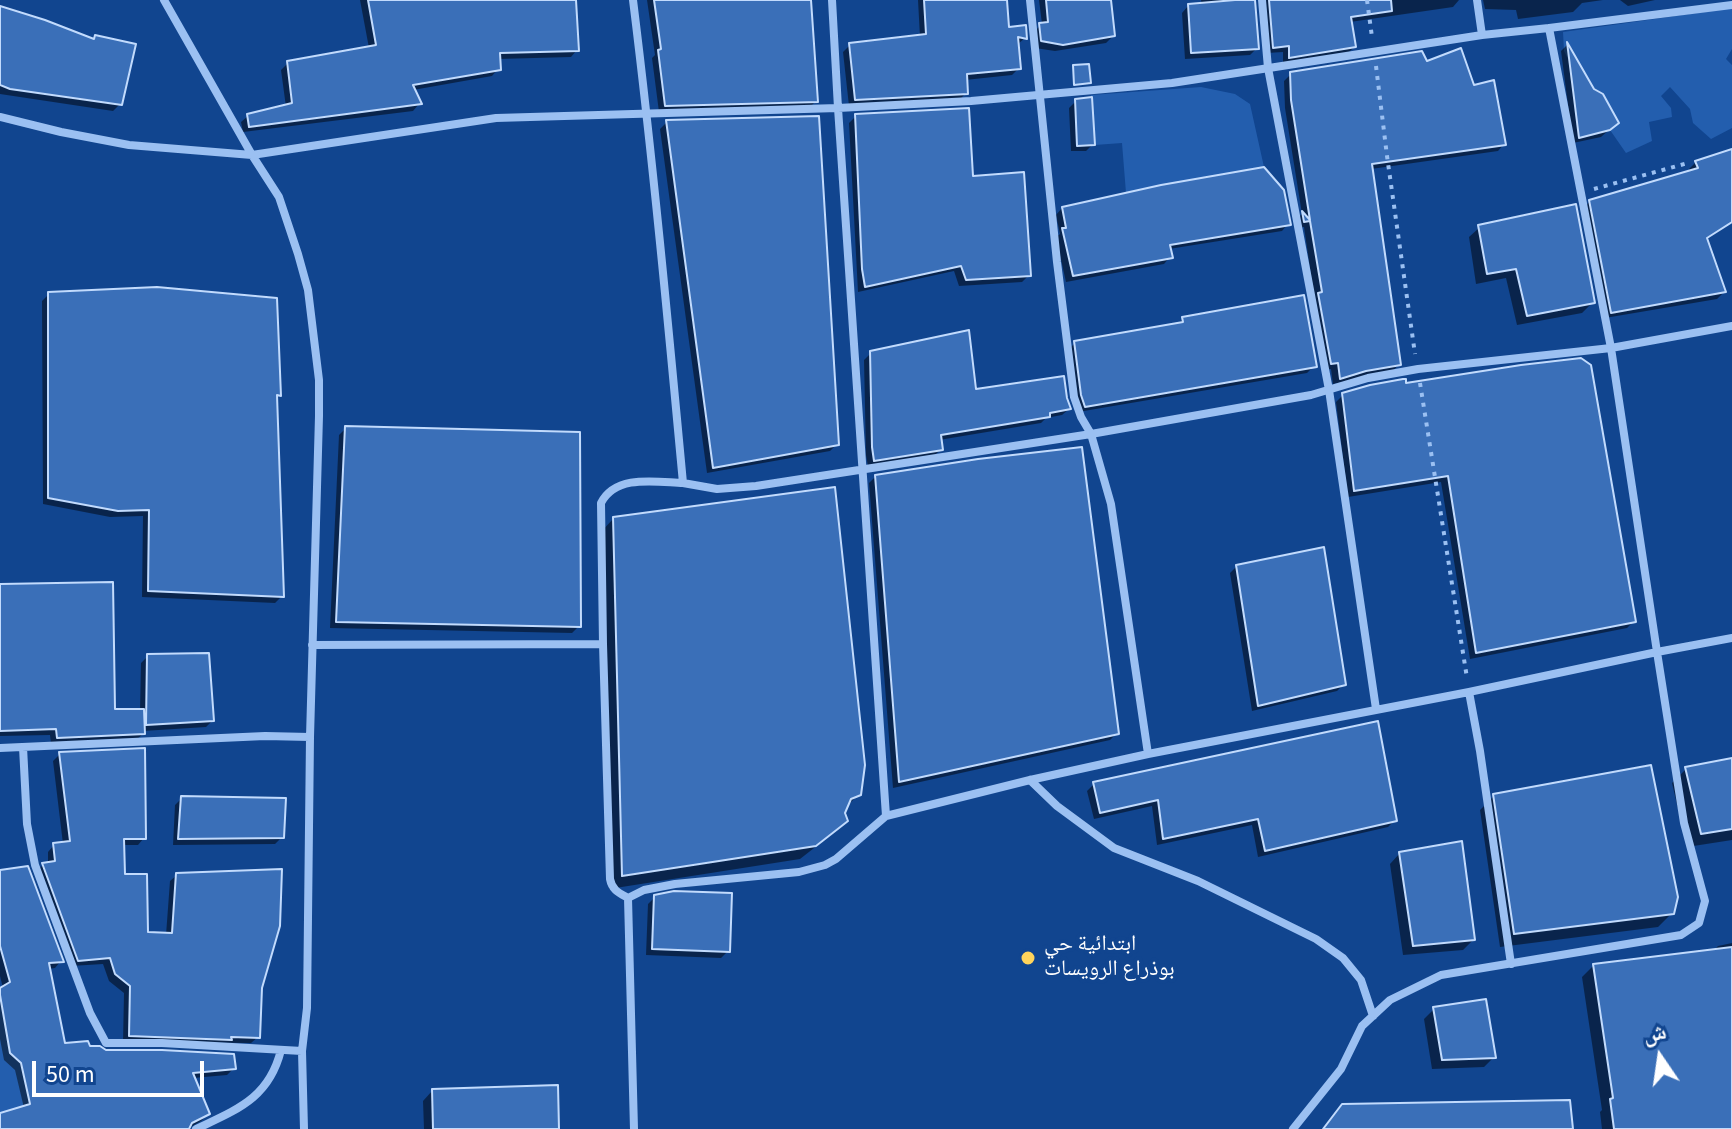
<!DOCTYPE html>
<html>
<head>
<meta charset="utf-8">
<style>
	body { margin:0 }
	#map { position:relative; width:1732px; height:1129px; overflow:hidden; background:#11458f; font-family:"Source Sans 3","Noto Naskh Arabic",sans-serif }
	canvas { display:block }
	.north { position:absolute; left:1620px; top:1017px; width:80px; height:80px; -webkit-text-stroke:6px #11458f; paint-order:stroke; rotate:347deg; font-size:22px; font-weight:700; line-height:32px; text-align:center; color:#fff }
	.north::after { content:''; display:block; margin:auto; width:28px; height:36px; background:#fff; clip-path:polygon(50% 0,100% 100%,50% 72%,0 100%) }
	.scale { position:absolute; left:32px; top:1061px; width:172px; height:36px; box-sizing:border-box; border:4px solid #fff; border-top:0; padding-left:10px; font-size:24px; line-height:28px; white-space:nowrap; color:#fff; -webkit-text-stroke:6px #11458f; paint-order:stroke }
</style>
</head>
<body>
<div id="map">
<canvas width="1732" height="1129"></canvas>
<div class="north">ش</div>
<div class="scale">50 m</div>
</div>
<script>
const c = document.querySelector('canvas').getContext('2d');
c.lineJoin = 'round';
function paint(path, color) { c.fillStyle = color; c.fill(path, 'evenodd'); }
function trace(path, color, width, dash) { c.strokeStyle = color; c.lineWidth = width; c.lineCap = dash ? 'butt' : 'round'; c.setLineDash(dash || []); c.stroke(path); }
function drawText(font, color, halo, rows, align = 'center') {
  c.font = font + ' "Source Sans 3","Noto Naskh Arabic",sans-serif'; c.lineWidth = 8; c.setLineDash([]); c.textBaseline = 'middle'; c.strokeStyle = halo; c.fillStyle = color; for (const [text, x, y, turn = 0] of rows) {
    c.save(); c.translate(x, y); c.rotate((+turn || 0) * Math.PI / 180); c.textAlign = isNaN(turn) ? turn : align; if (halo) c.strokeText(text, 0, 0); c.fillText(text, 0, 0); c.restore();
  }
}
const green = new Path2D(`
	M1732,8v41l-6,10 6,6v63l-21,11 -18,-16 -3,-14 -20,-22 -9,9 10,12 1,9 -23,5 3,19 -26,12 -16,-23 9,-7 -16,-28 -9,-6 -7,-13 -17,-13 -6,-12 -1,-19z
	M1201,87l34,7 15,10 14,63 -138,26 -4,-50 -27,2 -4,-50z
	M0,995l10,58 26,24 -6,27 -30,9z`);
const shadow = new Path2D(`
	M360,0h214l3,50 -6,7 -73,2v10l-6,7 -79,14 6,14 -6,7 -170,21 -2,-10 7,-6 38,-9 -5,-37 7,-7 81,-15z
	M647,0h162l7,101 -7,7 -150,4 -7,-54 3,-3z
	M918,0h87l2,29 18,9 -7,6 1,24 -7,7 -47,5 1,13 -7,7 -110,6 -6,-54 7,-7 70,-8z
	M1039,0h70l4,36 -7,7 -51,8 -20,-3 -1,-16 8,-8z
	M1201,0h52l4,48 -7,7 -65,4 -3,-46 6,-7 14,-1z
	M1258,0h201l-6,7 -103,15 4,25 -7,7 -64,9v-11l-16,1z
	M1483,0h120l-21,3 -9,9 -55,7 -2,-9 -31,-1z
	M1620,0h35l-27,6z
	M0,8l92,33 4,-4 24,67 -7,7 -113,-17z
	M1567,45l26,46 17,38 -9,8 -28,6 -12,-92z
	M1426,64l46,24 32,56 -6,7 -127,18 28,195 -6,7 -60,13 -2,-15 -6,1 -21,-143 -6,1 -2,-8 6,-6 -17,-106 -1,-27 7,-7z
	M1076,101l17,43 -7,7h-15l-2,-43z
	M856,116l172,160 -6,6 -63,4 -5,-15 -96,21 -9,-169z
	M667,122l170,322 -7,7 -123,22 -47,-344z
	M1732,152v70l-27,18 19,52 -7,7 -112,19 -21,-110 6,-7 101,-29 -2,-3 7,-7z
	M1062,208l226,16 -6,7 -113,18 1,8 -6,7 -98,18 -10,-45 4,-3 -4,-19z
	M1480,227l113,75 -11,11 -65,12 -11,-47 -30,6 -7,-47z
	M49,294l230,101 -4,4 7,197 -7,7 -133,-6 1,-81 -33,1 -67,-13 -1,-203z
	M1183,319l131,47 -7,7 -229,39 -10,-62 7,-7 102,-18z
	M871,353l103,38 95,18 -7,6 -16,3 -5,5 -102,17 2,9 -7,7 -66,10 -2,-11 -2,-95z
	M1405,386l229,235 -7,7 -157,31 -29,-177 -93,15 -12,-95 7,-7z
	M346,428l233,198 -7,7 -242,-5 9,-193z
	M876,476l241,257 -7,7 -217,48 -24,-305z
	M613,519l246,275 -13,13 -3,6 3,7 -14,14 -32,25 -191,30 -9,-356z
	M1237,566l107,118 -7,7 -85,20 -22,-138z
	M0,586l113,125h27l1,-48 7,-7 64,65 -6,6 -63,4v3l-7,6 -85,4 -1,-9 -50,1z
	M60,754l84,84 -6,7h-16l2,31 22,58 20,1 4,-54 7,-6 83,112 -2,50 -7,6 -128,-1 1,-49 -15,-12 -6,-17 -32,2 -35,-94 7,-7 5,-1v-12l6,-7 9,-1 -10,-83z
	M1732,760v80l-45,7 -15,-64 14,-14z
	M1094,784l301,36 -7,7 -130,30 -6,-32 -95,20 -5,-39 -58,13 -7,-28z
	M1494,796l178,117 -14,14 -158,20 -20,-137z
	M182,798l100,39 -7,7 -102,1 2,-40z
	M1400,853l73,87 -10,10 -60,5 -13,-91z
	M0,872l61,89 -6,7 -7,1 15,76 42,7 129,16 -7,7 -34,3 15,36 -7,7 -14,8h-187v-14l24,-7 -9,-38 -11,-10 -4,-21v-48l3,-3 -3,-12z
	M655,897l73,54 -7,7 -75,-3 2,-51z
	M1732,943v186h-130l-2,-17 2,-2 -20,-133 12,-12 118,-13 6,-6z
	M1434,1009l60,48 -10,10 -52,2 -8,-50z
	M432,1091l125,38h-133l-1,-28z`);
const building = new Path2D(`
	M368,0h208l3,51 -79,2 1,17 -88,15 9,19 -173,23 -2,-13 45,-11 -5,-42 89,-16z
	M654,0h157l7,102 -153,4 -7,-56 3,-1z
	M924,0h83l2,27 17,-2 1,14 -9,-2 3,32 -54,5 1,20 -113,6 -6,-57 77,-9z
	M1046,0h65l4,36 -52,9 -22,-4 -2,-18 9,-1z
	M1235,0h20l4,49 -68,4 -3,-49z
	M1269,0h122l1,11 -41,6 5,30 -67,11v-12l-16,2z
	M0,6l45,14 49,19 1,-4 41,9 -14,61 -112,-16 -10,-4z
	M1567,42l27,47 9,5 16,29 -9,7 -31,8z
	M1461,48l13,37 20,-5 12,65 -134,19 29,201 -35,6 -26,8 -2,-16 -7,1 -13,-71 4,-1 -12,-71 -6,1 -2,-11 8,9 -19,-120 -1,-28 132,-21 5,10z
	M1089,64l2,19 -17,2 -1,-20z
	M1092,97l3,48 -18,1 -2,-47z
	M969,108l4,68 51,-4 7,104 -65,4 -5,-14 -96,21 -3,-18 -7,-155z
	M819,116l20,329 -126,23 -47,-348z
	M1732,149v73l-25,16 19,54 -115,21 -22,-113 109,-32 -3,-7z
	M1264,167l20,23 7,35 -121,20 3,13 -100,18 -11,-48h4l-4,-21 99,-22z
	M1576,204l19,99 -68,13 -11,-47 -29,5 -9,-49z
	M157,287l120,11 4,98 -4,-1 7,202 -136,-6 1,-81 -31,1 -70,-13v-206z
	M1304,295l13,72 -232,40 -4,-12 -7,-54 109,-19 -1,-5z
	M969,330l7,59 88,-13 3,22 4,11 -21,4v4l-109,18 2,15 -69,11 -2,-14 -2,-96z
	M1581,358l10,7 45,257 -160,31 -28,-177 -94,15 -12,-98 28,-8 33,-6h3v4l115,-18z
	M345,426l235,6 1,195 -245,-5z
	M1082,447l37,287 -220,48 -24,-307 103,-16z
	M835,487l30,278 -4,30 -10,4 -6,14 3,8 -32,25 -194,30 -9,-359z
	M1324,547l22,138 -88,21 -22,-141z
	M113,582l2,127h29l1,25 -88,4 -1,-9 -56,2v-147z
	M209,653l5,68 -68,4 1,-71z
	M1378,721l19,100 -132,30 -7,-32 -95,20 -5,-39 -58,13 -7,-31z
	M145,748l1,91h-22l1,35h22l1,58 24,1 4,-60 106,-4 -2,57 -18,62 -2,50 -29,-1 1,3 -103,-4 1,-50 -15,-12 -5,-16 -32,3 -36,-98 13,-2 -2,-18 17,-2 -11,-89z
	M1732,758v71l-31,5 -16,-67z
	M1651,765l27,132 -4,17 -160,20 -21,-140z
	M181,796l105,2 -2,40 -106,1z
	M1462,841l13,99 -62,6 -14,-94z
	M28,866l36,96 -15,1 16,80 23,-2 2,5h10l6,4h56l72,4 2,15 -43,4 17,41 -18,9 -3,6h-189v-16l30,-9 -9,-41 -11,-10 -10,-58v-7l10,-6 -10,-36v-76z
	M674,891l58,2 -2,59 -78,-3 2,-54z
	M1732,947v182h-118l-4,-30 3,-1 -20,-134z
	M1486,999l10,59 -54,2 -9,-53z
	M558,1085l1,44h-126l-1,-40z
	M1570,1100l3,29h-250l19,-25z`);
const path = new Path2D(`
	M1367,0l5,37
	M1376,66l11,90 28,198
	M1594,189l94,-26
	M1420,383l47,295`);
const street = new Path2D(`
	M164,0l88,155 27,42 19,57 10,36 11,90v36l-9,321 -3,271 -5,43 2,78
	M832,0l6,108 133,-7 201,-18 310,-48 67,-7 183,-23
	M1030,0l27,262 17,135 7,20 10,17 20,70 37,250
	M1262,0l6,68 61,322 47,319
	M1477,0l5,35
	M0,117l61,15 68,13 123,10 244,-37 342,-10 48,708
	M683,483l34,6 39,-3 335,-52 220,-39 57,-17 50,-9 193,-21 121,-22
	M312,645l291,-1
	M1469,692l11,59 31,213
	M23,747l4,77 8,41 55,148 16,30h56l140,8
	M0,748l265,-12 45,1
	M1030,780l27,26 57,42 84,33 118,58 27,19 18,22 12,36
	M628,898c-9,-5 -16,-8 -18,-19l-7,-235 -2,-141c15,-29 55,-21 82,-20 -15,-161 -30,-322 -50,-483
	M196,1129c42,-20 73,-31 85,-79
	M634,1129l-6,-231 16,-8 31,-6 124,-12 26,-7 11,-6 50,-43 144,-36 118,-26 321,-62 188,-40 -46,-304 -62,-320
	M1293,1129l48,-60 21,-43 28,-26 51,-25 240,-40 18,-12 6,-22 -21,-78 -27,-171 75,-14`);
const markers = [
	[1028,958,8,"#ffd45c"]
];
const poiNames = [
	["ابتدائية حي",1044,945],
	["بوذراع الرويسات",1044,970]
];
paint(green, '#235eae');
paint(shadow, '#0007');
paint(building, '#3a6fb8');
trace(building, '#c2dbfd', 2);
trace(path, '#9bc0f2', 4, [4, 6]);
trace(street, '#9bc0f2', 8);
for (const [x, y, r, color] of markers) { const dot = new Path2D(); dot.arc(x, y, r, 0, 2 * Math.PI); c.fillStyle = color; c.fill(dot); trace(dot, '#11458f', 3); }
drawText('22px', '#fff', '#11458f', poiNames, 'left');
</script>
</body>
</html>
